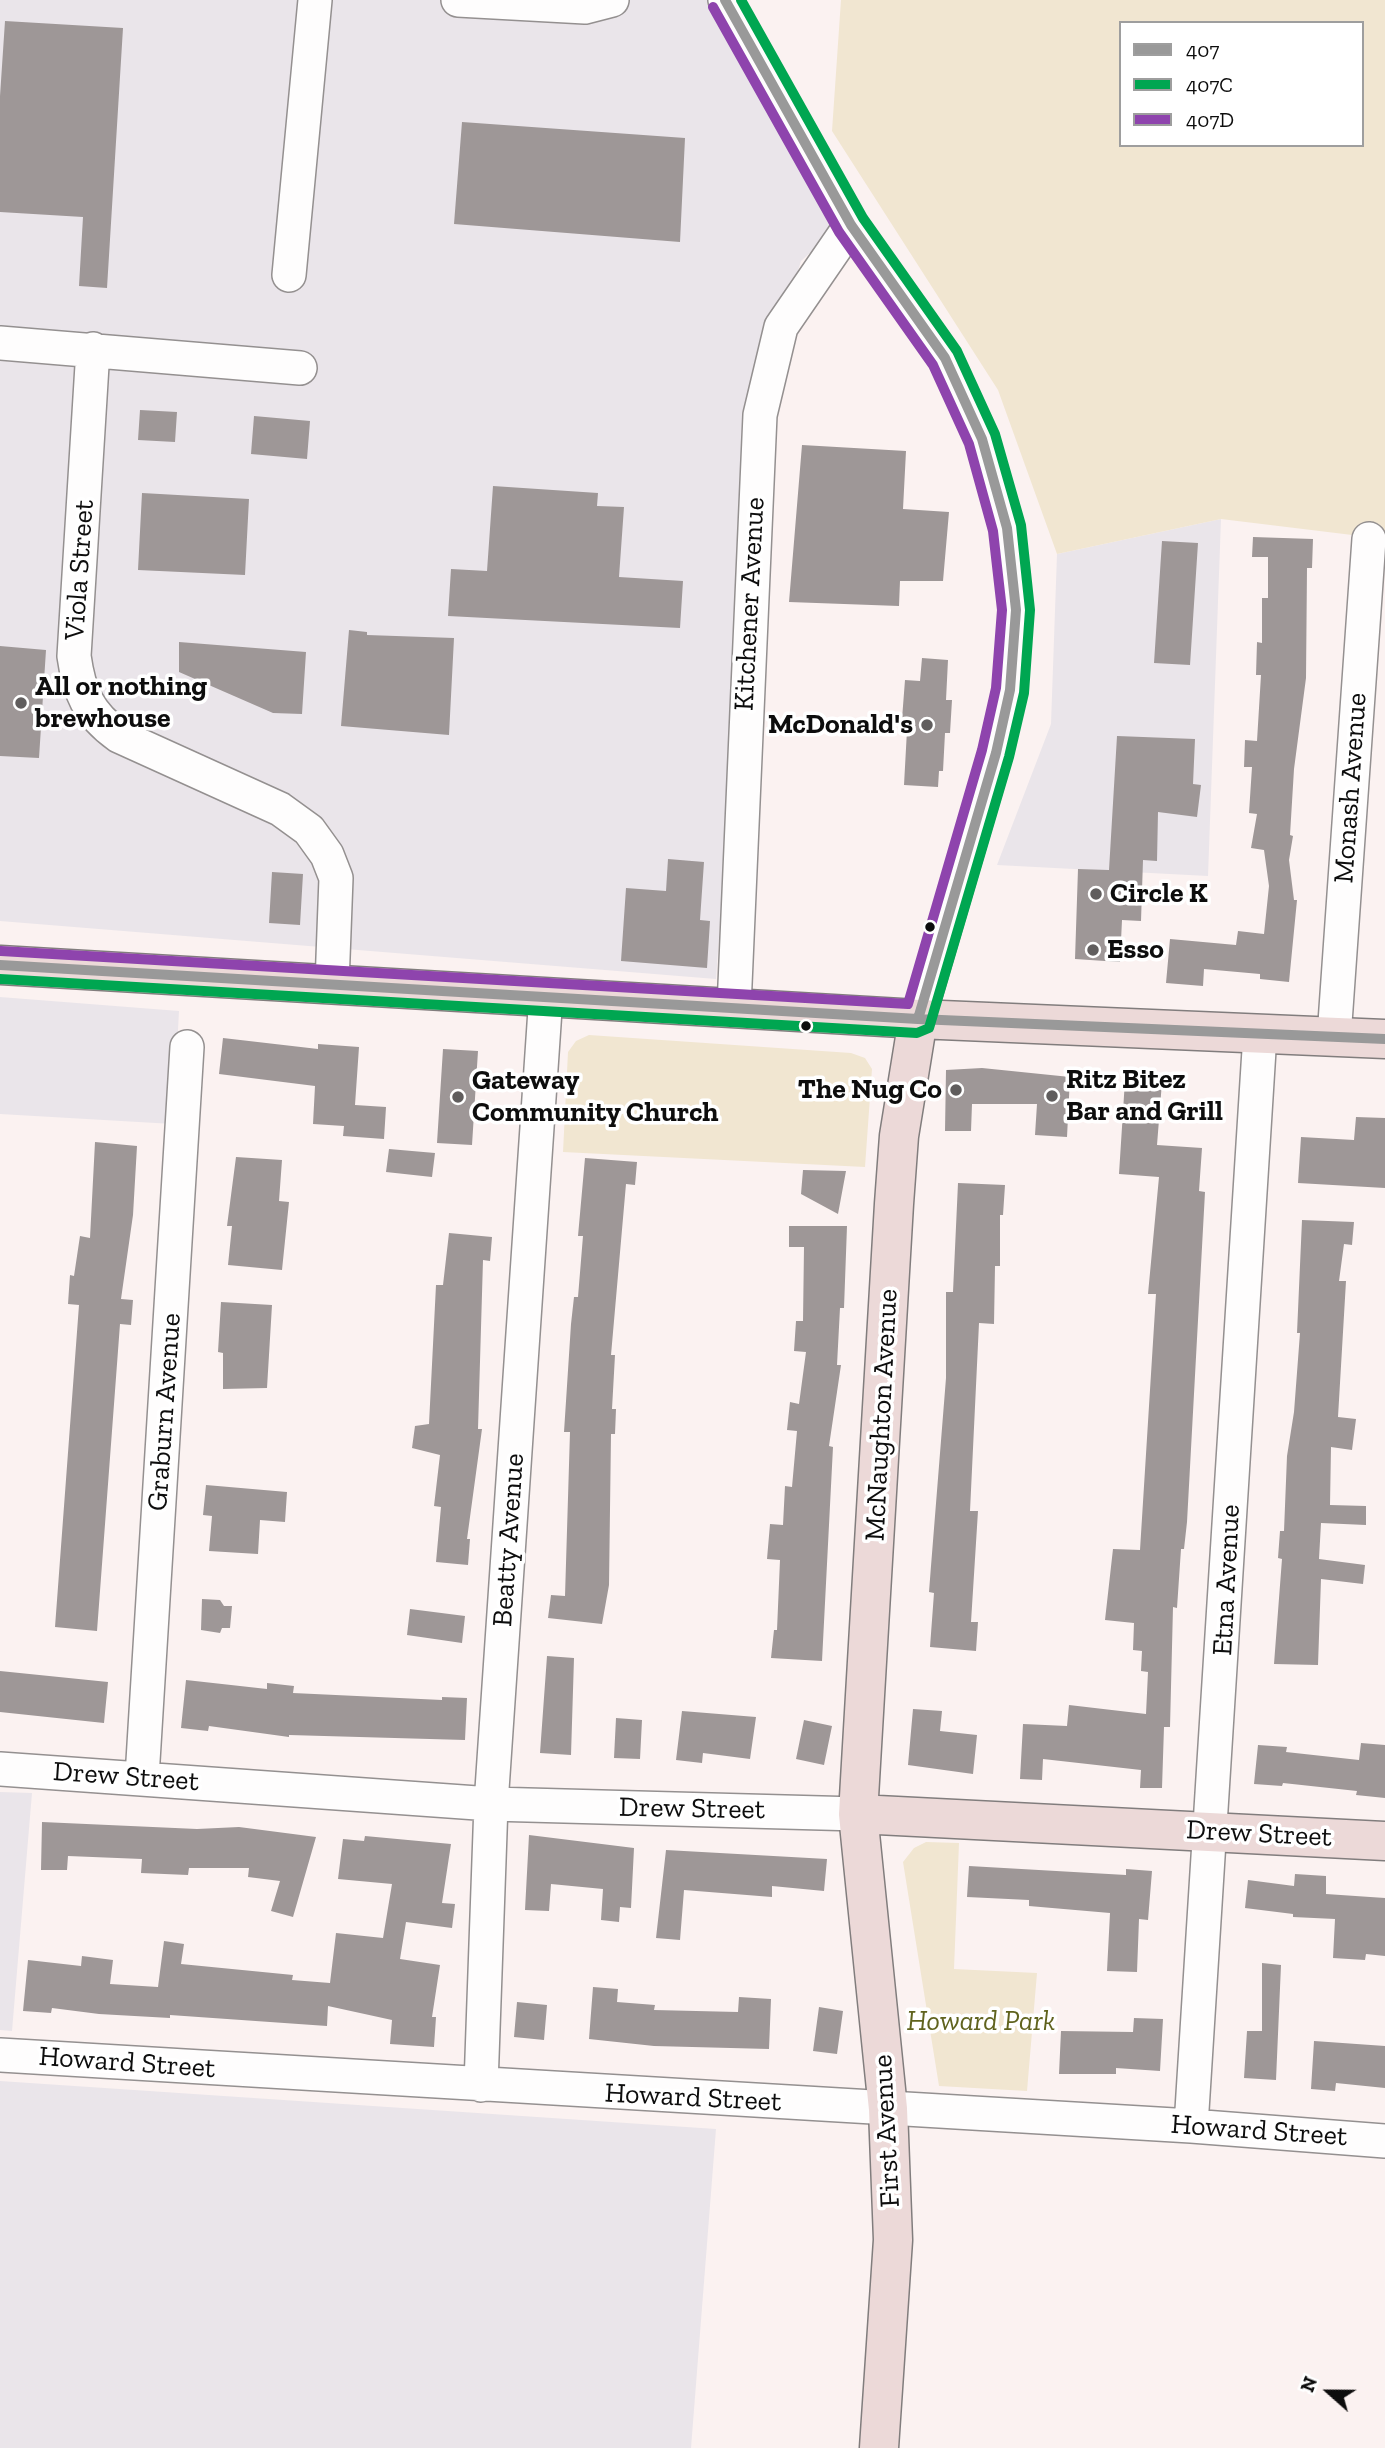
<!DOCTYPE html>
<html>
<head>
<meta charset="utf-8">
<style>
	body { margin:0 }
	#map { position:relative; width:1385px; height:2448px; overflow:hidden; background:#fbf2f1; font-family:"Zilla Slab",serif }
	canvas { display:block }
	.legend { position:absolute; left:1119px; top:21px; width:245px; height:126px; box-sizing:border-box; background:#fff; border:2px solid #9e9e9e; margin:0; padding:9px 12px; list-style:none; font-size:21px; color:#0d0d0d }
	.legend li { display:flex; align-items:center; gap:14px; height:35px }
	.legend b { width:35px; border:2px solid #9e9e9e }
	.north { position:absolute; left:1294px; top:2357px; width:70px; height:70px; -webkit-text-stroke:5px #fff; paint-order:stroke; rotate:291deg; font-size:19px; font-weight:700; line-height:28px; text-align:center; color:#0d0d0d }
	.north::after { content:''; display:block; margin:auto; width:24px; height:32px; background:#0d0d0d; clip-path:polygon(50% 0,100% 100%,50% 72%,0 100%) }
</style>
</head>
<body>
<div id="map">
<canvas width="1385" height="2448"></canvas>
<ul class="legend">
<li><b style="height:9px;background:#999"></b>407</li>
<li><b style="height:9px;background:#00a651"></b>407C</li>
<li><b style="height:9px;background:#8e44ad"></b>407D</li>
</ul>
<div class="north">N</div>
</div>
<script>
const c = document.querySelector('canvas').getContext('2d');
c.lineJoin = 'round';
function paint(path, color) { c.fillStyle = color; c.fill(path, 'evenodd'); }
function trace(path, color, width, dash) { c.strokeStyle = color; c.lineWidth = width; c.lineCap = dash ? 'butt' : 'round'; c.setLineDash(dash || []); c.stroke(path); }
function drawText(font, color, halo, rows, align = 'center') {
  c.font = font + ' "Zilla Slab",serif'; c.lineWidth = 7; c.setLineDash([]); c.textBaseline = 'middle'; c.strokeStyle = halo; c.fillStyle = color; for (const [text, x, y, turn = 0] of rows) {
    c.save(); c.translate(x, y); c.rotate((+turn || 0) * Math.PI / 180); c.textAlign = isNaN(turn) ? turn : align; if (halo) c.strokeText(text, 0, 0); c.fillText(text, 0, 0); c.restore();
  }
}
const industrial = new Path2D(`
	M0,0h709l125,231 -33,30 -44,142 -41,576 -716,-58z
	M1221,519l-13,357 -211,-11 54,-141 6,-170z
	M0,997l179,14 -6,113 -173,-10z
	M0,1792l32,1 -20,238 -12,-1z
	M0,2081l716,48 -25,319h-691z`);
const green = new Path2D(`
	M841,0h544v539l-164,-20 -164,35 -59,-164 -166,-259zM1121,23h241v122h-241z
	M589,1035l262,18 14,5 7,11 -7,98 -302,-15 5,-100 8,-11z
	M926,1842l33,1 -5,126 83,4 -10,118 -88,-5 -36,-224 11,-14z`);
const building = new Path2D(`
	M5,21l118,7 -16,260 -28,-2 4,-69 -83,-5v-116z
	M462,122l223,16 -5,104 -226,-18z
	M140,410l37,2 -2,30 -37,-2z
	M254,416l56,5 -3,38 -56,-5z
	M802,445l104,6 -3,58 46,3 -6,69h-43l-1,25 -110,-4z
	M493,486l105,7 -1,13 27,1 -5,70 64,4 -3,47 -232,-12 3,-47 36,2z
	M142,493l107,6 -4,76 -107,-5z
	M1253,537l60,2 -1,29h-5l-1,110 -12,91 -4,66 3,1 -4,24 5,40h3l-8,82 -29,-3v-5l-56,-5 -1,17 -37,-3 4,-44 66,6 2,-14 26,3 5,-48 -5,-36 -13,-2 6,-34 -8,-1 3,-46h-8l1,-27 12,1 4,-66h-5l1,-33 5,1v-45h6v-41h-16z
	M1162,541l36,2 -8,122 -36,-2z
	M349,630l18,2v3l87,3 -5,97 -108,-9z
	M179,642l127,10 -4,62 -29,-1 -94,-41z
	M0,646l46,4 -7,108 -39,-2z
	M922,658l26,2 -2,40h6l-2,33h-5l-2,38h-4l-1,16 -34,-2 3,-55h-4l-1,-11 3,-39 15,1z
	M1117,736l78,3 -2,45 8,1 -4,32 -39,-5 -1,49 -14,-1 -2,61 -19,-1 -2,42 -45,-3 3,-90 31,1z
	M668,859l36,3 -4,58 10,1 -3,47 -86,-7 5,-73 40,3z
	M272,872l31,2 -3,51 -31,-2z
	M223,1038l95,11v-5l41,3 -4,58 31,2 -2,32 -41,-3 1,-10 -31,-2 2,-38 -96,-12z
	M443,1049l35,2 -6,94 -35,-2z
	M982,1068l88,9 -3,60 -32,-2 2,-31h-65l-1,27h-26l1,-61z
	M1125,1080l37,2 -5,63 45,3 -3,43 6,1 -18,330 -3,27h-3l-4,59 -4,-1 -3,120h-6l-2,61h-22l1,-18 -98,-11 -1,21 -22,-1 3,-55 44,2 2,-21 77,9 2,-42 -7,-1 1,-20 -9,-1 1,-27 -29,-3 8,-71 27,1 16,-256h-8l11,-117 -40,-3z
	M1356,1117l29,1v70l-87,-5 3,-46 53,3z
	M95,1142l42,4 -4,69 -12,84 12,1 -2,25 -11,-1 -23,307 -42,-4 24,-322 -11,-1 2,-29 4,1 6,-40 10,2z
	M389,1149l46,4 -3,24 -46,-5z
	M236,1157l46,3 -3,41 10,1 -7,68 -54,-5 4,-39h-5z
	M585,1158l52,4 -2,23 -9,-1 -15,171h4l-3,54h4l-1,25h-4l-2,151 -7,39 -54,-6 3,-23 14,1 5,-164h-6l7,-108 3,-27h4l5,-61h-5z
	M803,1170l43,1 -8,43 -37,-20z
	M958,1183l47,2 -2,30h-3v51h-5l-1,58 -15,-1 -9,188h8l-7,111h7l-2,29 -46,-4 4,-54 -5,-1 2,-26 15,-188v-86h7z
	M1302,1220l52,2 -2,23 -8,-1 -5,37h7l-8,136 18,2 -4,31 -21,-3 -1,58 36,1v19l-45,-2 -2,36 46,6 -2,19 -42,-5 -3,86 -44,-1 8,-105 -4,-1 2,-27h4l3,-75 7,-44 6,-79h-3z
	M789,1226h58l-3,82h-4l-3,57h4l-12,81 4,1 -11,214 -51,-3 3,-28h3l3,-70 -13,-1 3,-35 13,1 2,-39 7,1 5,-56 -10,-1 3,-28 9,2 7,-52 -12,-1 2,-30h7l1,-74h-15z
	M449,1233l43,4 -2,24 -7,-1 -5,169h4l-15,110h3l-2,26 -32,-3 5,-55 -7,-1 6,-51 -28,-7 3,-22 14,-2 7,-139h7z
	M221,1302l51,3 -5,83 -44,1v-36l-5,-1z
	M206,1485l81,7 -2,30 -25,-2 -2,34 -49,-3 3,-35 -9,-1z
	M202,1599l18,1 4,6h8l-2,22h-8l-2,5 -19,-3z
	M410,1609l55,7 -3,27 -55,-8z
	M547,1656l27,2 -3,97 -31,-2z
	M0,1671l108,11 -4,41 -104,-11z
	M186,1680l81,9v-6l27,3 -1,7 149,7v-3l25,1 -2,42 -176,-5v2l-80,-11 -1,5 -27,-3z
	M913,1709l29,2 -2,20 37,4 -4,39 -65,-9z
	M682,1711l74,6 -6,42 -47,-6 -1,10 -26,-3z
	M616,1718l26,2 -2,39 -26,-1z
	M804,1720l28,6 -8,39 -28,-6z
	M1361,1743l24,2v53l-29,-3 1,-4 -74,-8 -1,3 -28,-2 4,-39 29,2 -1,5 73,8z
	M42,1822l155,7 42,-2 77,10 -23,80 -22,-6 9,-30 -32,-4 1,-9h-60l-1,7 -47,-2 1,-14 -74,-3 -1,14h-26z
	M529,1835l105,13 -3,60 -11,-1 -1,15 -18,-2 2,-31 -52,-5 -2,27 -24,-1z
	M365,1836l86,8 -9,59 13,1 -3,24 -46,-6 -6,37 40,6 -8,52h4l-2,30 -44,-3 2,-24 -64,-14 -1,20 -157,-11v3l-71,-4 -47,-6 -1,5 -28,-2 5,-51 53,6 1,-10 31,4 -3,24 48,3 6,-46 20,3 -3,20 112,11 -1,5 38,3 6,-50 47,5 9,-54 -54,-5 5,-40 21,2z
	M666,1850l161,9 -3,32 -52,-5v11l-88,-7 -4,50 -24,-2z
	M969,1866l157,9v-6l26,2 -4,49 -9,-1 -2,53 -30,-1 3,-58 -81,-7v-6l-62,-3z
	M1295,1874l31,2v18l59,4v58l-19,-2 -1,6 -32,-2 2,-39 -42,-2v-3l-48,-6 3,-28 46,6z
	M1262,1963l19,2 -5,115 -32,-2 3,-47h15z
	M593,1987l25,2 -1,13 38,3 -1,5 84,2 1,-15 32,2 -2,50 -115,-3 -65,-7z
	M517,2002l30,3 -3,35 -30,-3z
	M819,2007l24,4 -6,43 -24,-3z
	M1134,2018l29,1 -3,52 -44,-3v6h-57l2,-43 72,1z
	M1314,2041l71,5v42l-49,-5 -1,8 -24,-2z`);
const minor = new Path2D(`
	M458,0l127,7 27,-7
	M725,0l126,225 94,133 37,81 25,89 9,82 -6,80 -14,63 -78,266
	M289,275l26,-275
	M0,343l300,25
	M93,349l-19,307c5,36 14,58 45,80l161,73 29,21 18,25 9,23 -4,106
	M734,1007l26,-592 21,-88 70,-102
	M1334,1037l35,-498
	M0,1769l491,35 367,10
	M142,1777l45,-730
	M0,2055l1191,71 194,15
	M481,2085l10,-281 55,-809
	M1191,2126l69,-1092`);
const major = new Path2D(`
	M0,965l918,54 467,20
	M858,1814l527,27
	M879,2448l14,-208 -5,-131 -30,-295 36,-610 5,-68 19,-117`);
const bus1 = new Path2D(`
	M725,0l126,225 94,133 37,81 25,89 9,82 -6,80 -14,63 -78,266
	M0,965l918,54 467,20`);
const bus2 = new Path2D(`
	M0,979l917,54 12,-5 80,-271 15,-64 6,-83 -9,-85 -26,-91 -38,-83 -94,-133 -122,-218`);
const bus3 = new Path2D(`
	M1,951l907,53 74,-254 14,-62 6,-78 -9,-79 -24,-87 -36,-79 -94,-133 -126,-225`);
const markers = [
	[21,703,7,"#605d5d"],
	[927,725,7,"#605d5d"],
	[1096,894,7,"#605d5d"],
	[930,927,6,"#0d0d0d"],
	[1093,950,7,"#605d5d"],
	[806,1026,6,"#0d0d0d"],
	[956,1090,7,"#605d5d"],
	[1052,1096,7,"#605d5d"],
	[458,1097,7,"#605d5d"]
];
const streetNames = [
	["Viola Street",80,570,-86],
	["Kitchener Avenue",750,604,-87],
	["Monash Avenue",1351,788,-86],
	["Graburn Avenue",165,1412,-86],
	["McNaughton Avenue",882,1415,-87],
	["Beatty Avenue",509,1540,-86],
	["Etna Avenue",1227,1580,-87],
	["Drew Street",126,1777,4],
	["Drew Street",692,1809,1],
	["Drew Street",1259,1834,3],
	["Howard Street",127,2063,4],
	["Howard Street",693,2098,3],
	["First Avenue",887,2131,-93],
	["Howard Street",1259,2131,4]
];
const poiNames = [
	["All or nothing",35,687],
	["brewhouse",35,719],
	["McDonald's",913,725,"right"],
	["Circle K",1110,894],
	["Esso",1107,950],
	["Ritz Bitez",1066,1080],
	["Bar and Grill",1066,1112],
	["Gateway",472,1081],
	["Community Church",472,1113],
	["The Nug Co",942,1090,"right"]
];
const parkNames = [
	["Howard Park",981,2022]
];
paint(industrial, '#eae5ea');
paint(green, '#f1e6d1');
paint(building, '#9e9797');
trace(minor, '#949090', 36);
trace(major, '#817d7d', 41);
trace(minor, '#fefdfd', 33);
trace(major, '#ecd9d8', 38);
trace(bus1, '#999', 10);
trace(bus2, '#00a651', 10);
trace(bus3, '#8e44ad', 10);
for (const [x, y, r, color] of markers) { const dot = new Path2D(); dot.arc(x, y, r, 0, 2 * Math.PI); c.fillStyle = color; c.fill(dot); trace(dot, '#fff', 2.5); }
drawText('28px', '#0d0d0d', '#fff', streetNames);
drawText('bold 28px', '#0d0d0d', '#fff', poiNames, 'left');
drawText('italic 28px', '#60631e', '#fff', parkNames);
</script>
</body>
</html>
